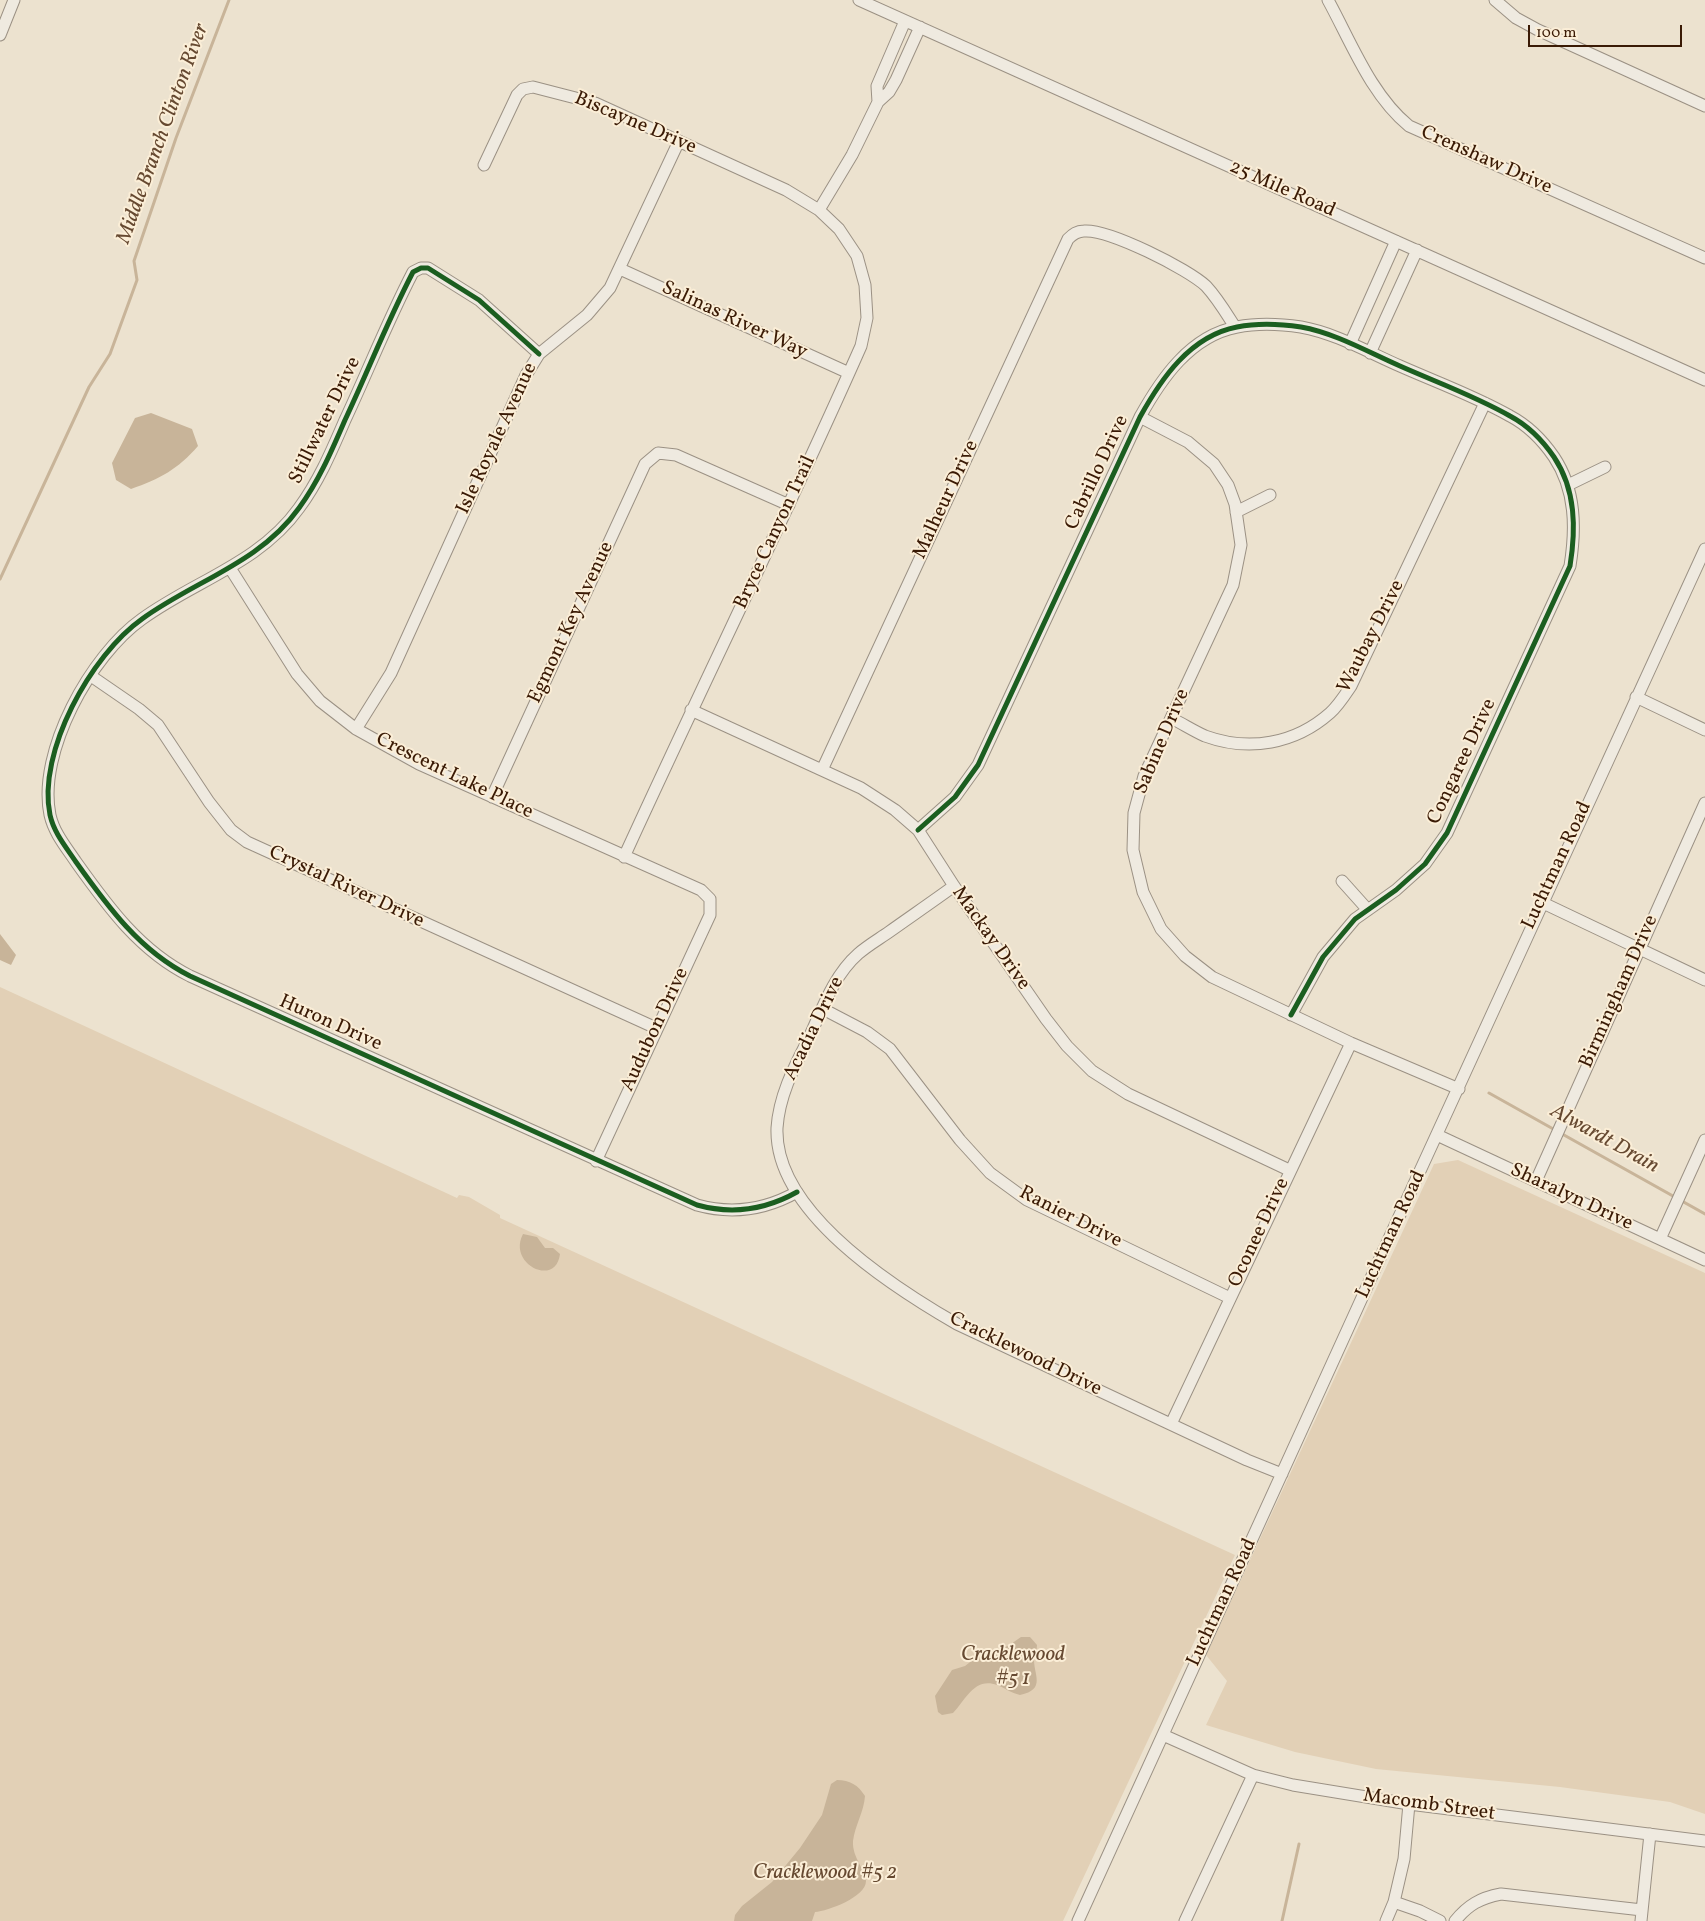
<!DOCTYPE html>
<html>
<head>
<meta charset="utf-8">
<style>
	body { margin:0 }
	#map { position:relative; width:1705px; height:1921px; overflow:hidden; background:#ece2cf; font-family:Vollkorn,serif }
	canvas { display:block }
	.scale { position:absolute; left:1528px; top:25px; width:154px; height:22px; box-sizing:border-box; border:2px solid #3a1a05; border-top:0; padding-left:6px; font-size:15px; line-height:18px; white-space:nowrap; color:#3a1a05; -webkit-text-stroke:4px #fbeed7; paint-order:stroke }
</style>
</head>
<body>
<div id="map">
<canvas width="1705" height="1921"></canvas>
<div class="scale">100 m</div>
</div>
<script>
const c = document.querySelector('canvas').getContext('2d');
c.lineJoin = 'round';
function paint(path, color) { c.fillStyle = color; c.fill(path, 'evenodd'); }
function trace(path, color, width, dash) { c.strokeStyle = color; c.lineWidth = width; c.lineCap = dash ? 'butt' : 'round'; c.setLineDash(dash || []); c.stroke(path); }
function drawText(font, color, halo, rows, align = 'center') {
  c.font = font + ' Vollkorn,serif'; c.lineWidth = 4; c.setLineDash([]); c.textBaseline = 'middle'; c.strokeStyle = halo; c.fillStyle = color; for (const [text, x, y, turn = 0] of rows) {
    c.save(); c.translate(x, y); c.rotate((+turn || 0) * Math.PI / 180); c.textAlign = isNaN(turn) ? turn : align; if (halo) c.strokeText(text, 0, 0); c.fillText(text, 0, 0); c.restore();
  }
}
const green = new Path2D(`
	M0,987l457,211 2,-3 10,2 31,18v3l735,337 -172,366h-1063z
	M1458,1160l247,113v541l-35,-12 -110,-15 -184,-18 -81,-17 -89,-27 21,-44 -21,-26 228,-491z`);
const water = new Path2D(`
	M151,413l41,16 6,17c-20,23 -38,33 -67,43l-15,-9 -4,-17 23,-45z
	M0,934l16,21 -5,10 -11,-5z
	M523,1234l14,3 8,11h8l7,6c-4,34 -53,10 -37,-20z
	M1021,1637h9l7,8c0,5 -2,8 -3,12 -1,18 13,32 -14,38 -9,-2 -15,-7 -23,-10 -23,-8 -31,15 -44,28l-11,2 -4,-3 -3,-16 17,-26 13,-4 18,-14 25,-6z
	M837,1780c13,0 21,5 28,16 -1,16 -10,29 -12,45 -1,17 13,29 13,40 0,16 -38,30 -51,31l-3,9h-78l1,-6 7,-9 30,-24 28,-34 22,-33 9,-31z`);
const stream = new Path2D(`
	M0,579l89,-192 21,-33 27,-74 -3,-19 42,-123 53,-138
	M1489,1093l216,121
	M1282,1921l17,-77`);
const minor = new Path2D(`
	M859,0l846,380
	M1328,0c23,42 43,95 81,126l296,132
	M1495,0l21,18 22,12 167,76
	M0,35l14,-35
	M878,102l-1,-16 28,-65
	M484,165l33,-70 6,-6 10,-2 62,16 191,87 33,20 20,19 18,27 8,29 2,33 -6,28c-76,172 -159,340 -237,511
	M819,210l33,-55 26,-53 11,-10 7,-12 24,-53
	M620,269l229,104
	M1350,344l46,-103
	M1370,353l47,-103
	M539,354l-60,-54 -51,-32h-7l-8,4c-25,48 -45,99 -68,148 -13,30 -26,61 -46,88 -39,55 -105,73 -157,111 -51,36 -105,133 -92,196 4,18 16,32 26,47 32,45 64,89 114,114l507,229c36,10 68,5 100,-13
	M1140,417l48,25 26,22 14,21 7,19 6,41 -8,40 -89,191 -10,37 -1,37 10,42 18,37 24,27 27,21 139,66 108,46
	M1568,485l37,-18
	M1236,512l34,-17
	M230,568l67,106 23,27 36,28 63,35 282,126 9,9v16l-114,246
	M91,676l48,33 19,16 51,77 22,28 16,12 409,186
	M1636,697l69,33
	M691,710l170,78 34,22 23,20 36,56 92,133 21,27 25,25 36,23 161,76
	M1171,718c12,6 23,13 34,18 44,16 90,8 125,-23 8,-7 15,-18 21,-27l134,-283
	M356,729l35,-56 135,-298 13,-21 48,-39 23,-27 69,-147
	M822,770l246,-531c5,-5 9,-8 16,-8 25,-2 104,38 122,55 12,13 20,27 29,41
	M492,797l153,-333 13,-11 18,2 113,50
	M918,830l37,-33 23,-32 162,-348c21,-38 50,-81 97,-90 20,-4 44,-3 64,0 34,6 67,25 99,39 36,16 75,30 110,50 17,9 33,25 44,41 22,33 22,72 16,109l-123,267 -22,31 -29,26 -41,29 -32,38 -32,58
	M1342,881l26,29
	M954,886c-22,16 -44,31 -65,46 -10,7 -22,14 -31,22 -26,23 -37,59 -51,88 -14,27 -28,55 -30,86 -3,84 116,159 180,196l290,136 35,14
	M1541,902l164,78
	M823,1009l44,23 23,17 70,91 30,33 37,27 203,98
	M1437,1135l268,125
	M1536,1181l169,-378
	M1660,1239l45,-99
	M1171,1424l180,-381
	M1163,1735l90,40 40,10 116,19 296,37
	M1394,1902l26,9 20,10
	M1078,1921c209,-457 416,-916 627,-1372
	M1185,1921l68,-146
	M1386,1921l8,-19 10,-43 5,-55
	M1455,1921c13,-16 25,-23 46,-27l141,16
	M1641,1921l9,-87`);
const cycleway = new Path2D(`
	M539,354l-60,-54 -51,-32h-7l-8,4c-25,48 -45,99 -68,148 -13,30 -26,61 -46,88 -39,55 -105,73 -157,111 -51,36 -105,133 -92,196 4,18 16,32 26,47 32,45 64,89 114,114l507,229c36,10 68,5 100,-13
	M918,830l37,-33 23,-32 162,-348c21,-38 50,-81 97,-90 20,-4 44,-3 64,0 34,6 67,25 99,39 36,16 75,30 110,50 17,9 33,25 44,41 22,33 22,72 16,109l-123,267 -22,31 -29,26 -41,29 -32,38 -32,58`);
const streetNames = [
	["Biscayne Drive",635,124,23],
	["Crenshaw Drive",1486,161,24],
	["25 Mile Road",1282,190,24],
	["Salinas River Way",734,321,25],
	["Stillwater Drive",326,421,-64],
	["Isle Royale Avenue",498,439,-65],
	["Cabrillo Drive",1098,473,-65],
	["Malheur Drive",947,500,-65],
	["Bryce Canyon Trail",776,533,-65],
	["Egmont Key Avenue",572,623,-65],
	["Waubay Drive",1372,637,-63],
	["Sabine Drive",1163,742,-67],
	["Congaree Drive",1463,762,-65],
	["Crescent Lake Place",454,777,26],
	["Luchtman Road",1558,866,-65],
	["Crystal River Drive",346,888,25],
	["Mackay Drive",990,939,55],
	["Birmingham Drive",1620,992,-66],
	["Huron Drive",330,1024,24],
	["Acadia Drive",815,1029,-64],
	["Audubon Drive",656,1030,-65],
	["Sharalyn Drive",1571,1198,25],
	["Ranier Drive",1070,1218,27],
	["Oconee Drive",1260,1233,-65],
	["Luchtman Road",1392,1235,-65],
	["Cracklewood Drive",1025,1355,26],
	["Luchtman Road",1223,1603,-65],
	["Macomb Street",1429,1806,8]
];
const waterNames = [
	["Middle Branch Clinton River",164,134,-70],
	["Alwardt Drain",1604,1140,29],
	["Cracklewood",1013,1656],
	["#5 1",1013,1680],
	["Cracklewood #5 2",825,1874]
];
paint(green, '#e2d0b6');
paint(water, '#c8b499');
trace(stream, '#c8b499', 3);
trace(minor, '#9b9184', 13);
trace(minor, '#efeae0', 11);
trace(cycleway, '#1b5e20', 5);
drawText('20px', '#3a1a05', '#fbeed7', streetNames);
drawText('italic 21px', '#664931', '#fbeed7', waterNames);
</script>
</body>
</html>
